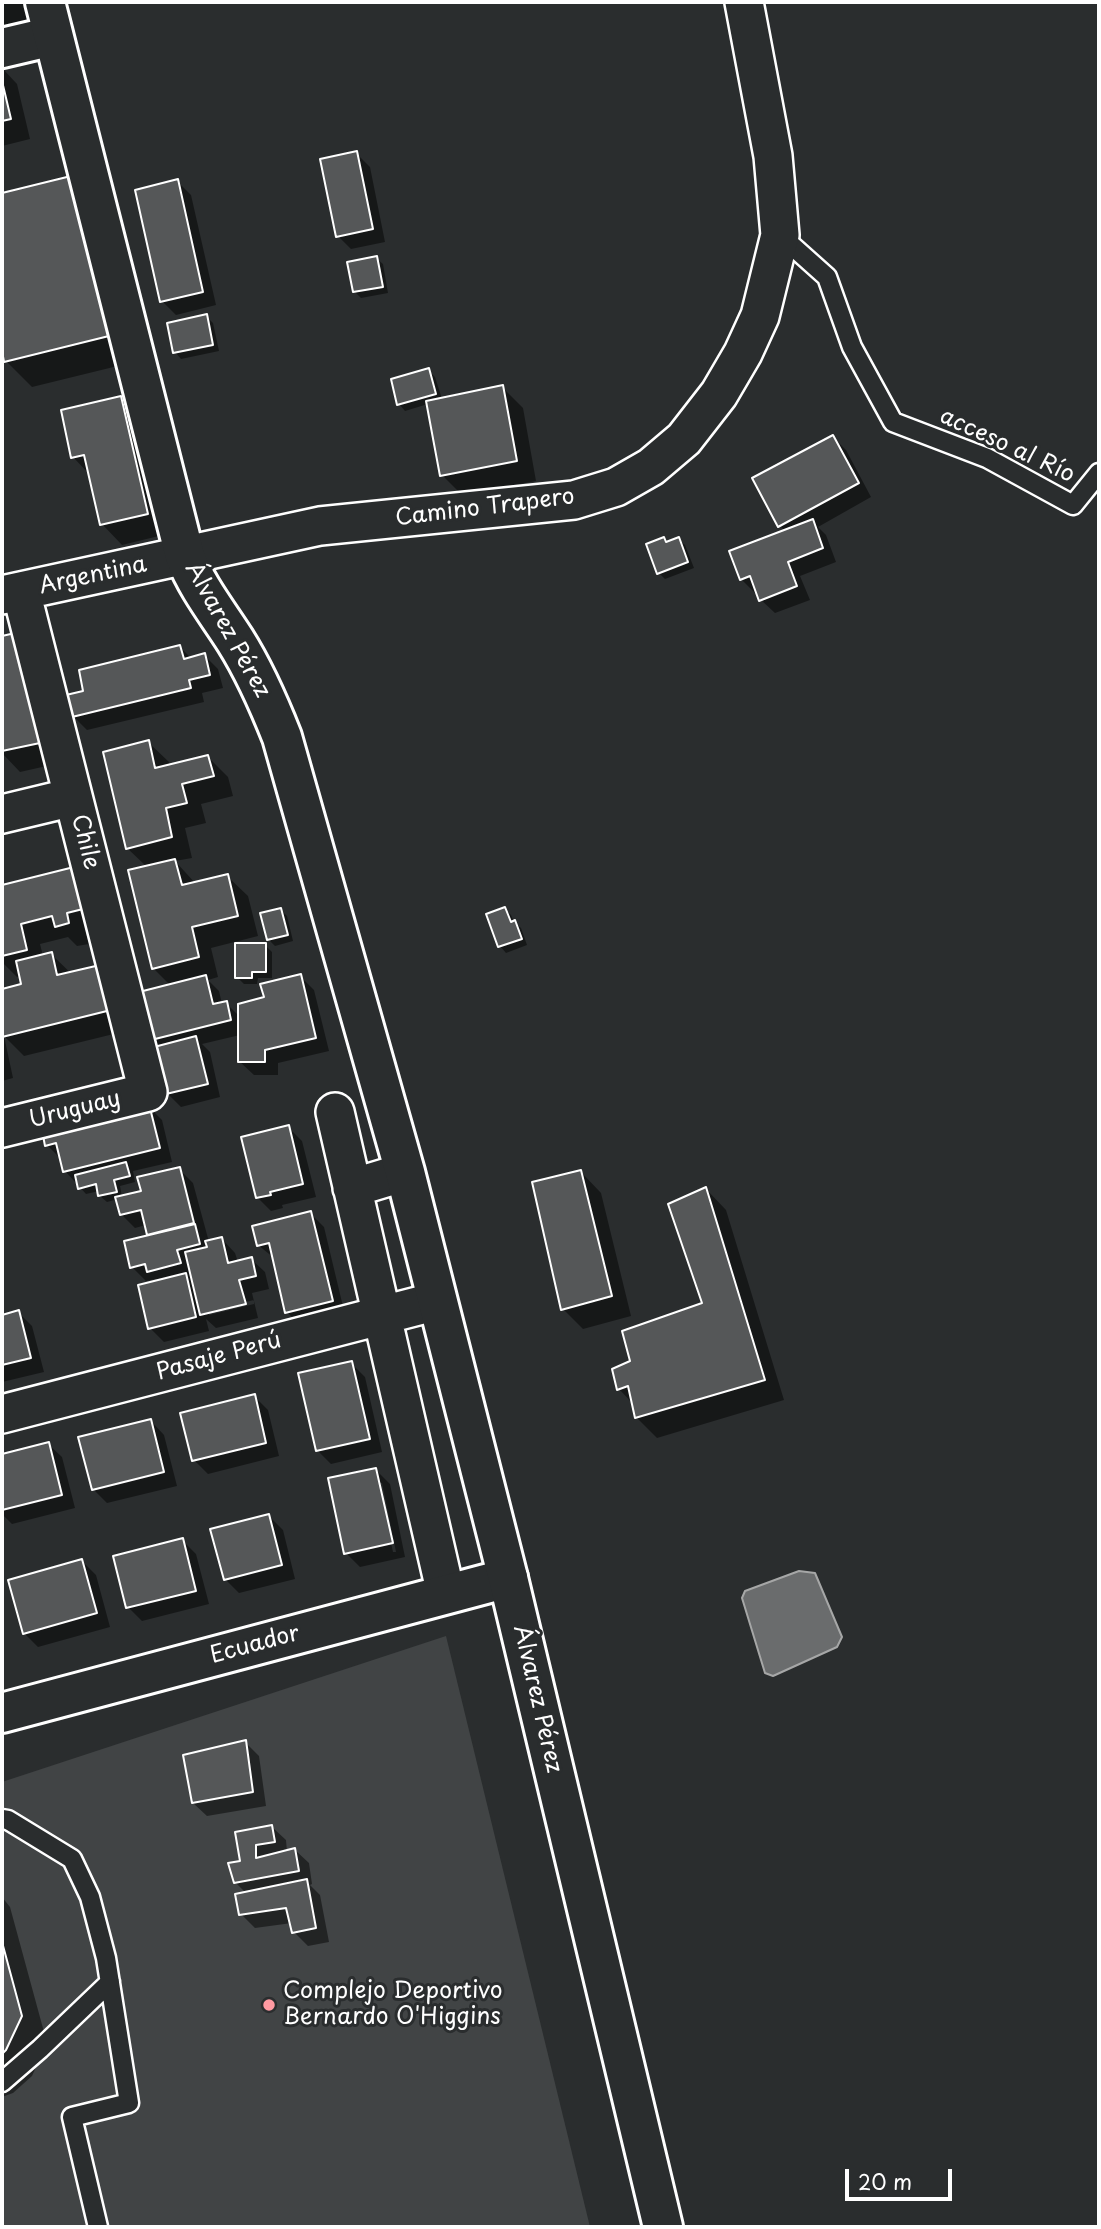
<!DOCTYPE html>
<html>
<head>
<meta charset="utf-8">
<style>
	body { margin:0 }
	#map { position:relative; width:1101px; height:2229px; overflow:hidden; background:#2a2d2e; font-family:"Playpen Sans",sans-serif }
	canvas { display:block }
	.frame { position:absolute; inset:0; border:4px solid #fff; pointer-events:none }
	.scale { position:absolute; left:845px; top:2169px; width:107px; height:32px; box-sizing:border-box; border:4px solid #fff; border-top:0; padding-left:9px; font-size:21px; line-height:24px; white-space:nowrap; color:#fff; -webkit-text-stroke:5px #2a2d2e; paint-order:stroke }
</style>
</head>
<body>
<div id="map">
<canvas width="1101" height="2229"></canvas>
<div class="frame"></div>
<div class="scale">20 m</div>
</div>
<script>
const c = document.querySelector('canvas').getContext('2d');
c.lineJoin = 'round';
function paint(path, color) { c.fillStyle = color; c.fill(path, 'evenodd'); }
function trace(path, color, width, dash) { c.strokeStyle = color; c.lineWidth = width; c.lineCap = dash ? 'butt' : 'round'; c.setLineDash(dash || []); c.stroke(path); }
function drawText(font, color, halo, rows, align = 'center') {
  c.font = font + ' "Playpen Sans",sans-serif'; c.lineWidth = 6; c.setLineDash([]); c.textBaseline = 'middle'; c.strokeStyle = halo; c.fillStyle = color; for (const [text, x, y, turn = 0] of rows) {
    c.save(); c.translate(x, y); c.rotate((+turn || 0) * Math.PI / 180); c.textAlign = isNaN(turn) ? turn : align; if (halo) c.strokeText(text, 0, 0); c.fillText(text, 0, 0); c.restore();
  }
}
const green = new Path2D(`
	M446,1636l144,591h-588v-445z`);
const water = new Path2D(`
	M799,1571l16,2 27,64 -5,10 -64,29 -8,-3 -23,-75 3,-7z`);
const shadow = new Path2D(`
	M2,2h29l4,16 -33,8z
	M2,68l15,16 13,55 -28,7z
	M356,153l14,14 15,75 -34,7 -13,-13z
	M71,178l63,184 -102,25 -26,-26 -4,-18v-148z
	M177,181l14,14 25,110 -40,10 -14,-14z
	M376,258l7,6 5,29 -27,5 -7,-7z
	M206,316l7,7 6,28 -38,8 -6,-7z
	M428,370l7,7 7,22 60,-12 21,21 13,73 -74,14 -20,-20 -14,-71 -23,7 -6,-7z
	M120,398l21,20 26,116 -45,11 -20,-21 -12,-49 -17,-18z
	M833,437l13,13 25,47 -53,30 8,8 10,27 -36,14 10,24 -35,13 -14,-13 -3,-8 -3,1 -14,-14 -10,-27 54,-21 -5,-5z
	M663,539l4,4 11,-4 7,6 9,23 -29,11 -6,-6z
	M15,635l45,128 -40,9 -18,-19v-115z
	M180,647l12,12 12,-4 14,14 5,19 -21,5 2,9 -117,28 -14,-14 12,-24z
	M148,742l21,20 1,4 38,-9 20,20 5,19 -32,8 5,19 -21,5 7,30 -17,3 21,23 31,-8 21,20 10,40 -47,12 7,29 -10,3 11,11 3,13 4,-1 14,14 60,-41 14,14 15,61 -51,12v12h-24l-14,-13v-27l-38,9 8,8 10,45 -39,10 -14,-14 -7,-46 -8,-8 19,-53 -18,-18 -6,-101 -20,-19z
	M77,868l30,60 -21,5 3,11 -12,2 -9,-9 -28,7 3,12 8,-2 79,76 -106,26 -20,-20 9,42 -11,3v-90l21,-6 -2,-9 -4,1 -15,-15v-76z
	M280,909l7,7 6,25 -18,5 -7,-7z
	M505,909l6,6 3,7 7,6 6,17 -21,8 -6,-7 -12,-31z
	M265,945l7,7v26h-14l-1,6h-13l-7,-7z
	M148,1106l14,14 10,42 -39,9 2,11 -15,4 2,11 21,-5 36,-23 14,14 16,59 13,-3 13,14 3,9 13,-3 14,13 4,17 -17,4 6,25 -42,10 -10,-9 3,12 -45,11 -14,-14 8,-46 -2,-3 -10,2 -14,-14 17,-30 -3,-12 -11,3 -14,-14 -3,-15 -11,3 -7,-6 -1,-5 -13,3 -21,-23 -4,-12 -14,-14zM254,1300v4l-45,11v-4z
	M288,1127l14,14 14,56 -34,8 1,3 -12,3 -14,-14z
	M581,1172l20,21 30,123 -48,13 -20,-20z
	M706,1189l20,21 58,190 -127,38 -20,-20 -3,-13 -15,-16 85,-85z
	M310,1213l14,14 21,88 -44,11 -14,-14 -13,-54 -16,-13z
	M18,1312l14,14 12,46 -42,10v-65z
	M351,1363l14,14 17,75 -51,12 -14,-14z
	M254,1396l14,14 11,46 -71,18 -14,-14z
	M151,1421l13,14 13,51 -70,17 -14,-14z
	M48,1444l14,13 13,51 -63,16 -10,-10v-59z
	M376,1470l14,14 15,73 -45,10 -14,-14zM378,1483h4l14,69h-3z
	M269,1516l14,14 12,49 -56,14 -14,-14z
	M182,1540l14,14 13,50 -67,17 -14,-14z
	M82,1561l14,14 14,52 -72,20 -13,-13 -14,-53z
	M245,1742l14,14 7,50 -59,10 -14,-13z
	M272,1827l14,13 1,12 8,-2 14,13 3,21 -2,1 10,10 9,47 -21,4 -14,-14 -2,-9 -37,5 -14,-14 6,-20 -11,-11 6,-20 -5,-29z
	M2,1897l8,10 37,136 -15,33 -19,17 -11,4z`);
const building = new Path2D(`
	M2,81l9,38 -9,2z
	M357,151l16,78 -37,8 -16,-78z
	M71,176l38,160 -105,26 -2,-11v-158z
	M178,179l25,113 -43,10 -25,-112z
	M377,256l6,31 -30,5 -6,-30z
	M207,314l6,31 -40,8 -6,-30z
	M429,368l7,26 -39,11 -6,-26z
	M503,385l14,76 -77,15 -14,-75z
	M121,396l27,118 -48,11 -16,-70 -13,3 -10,-48z
	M833,435l26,48 -81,44 -26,-49z
	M813,519l10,29 -35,14 9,24 -38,15 -9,-25 -10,4 -11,-29z
	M664,537l2,5 13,-5 9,25 -31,12 -11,-30z
	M15,633l25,110 -38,8v-115z
	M180,645l4,14 21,-6 5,22 -21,5 2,8 -119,29 -6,-22 17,-4 -4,-21z
	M149,740l6,28 53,-13 6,21 -32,8 5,19 -21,5 6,29 -46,12 -23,-97z
	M175,859l7,26 46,-11 10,42 -46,11 7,30 -47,12 -24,-99z
	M78,866l9,42 -20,5 2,10 -14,4 -3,-11 -31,8 6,26 -25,6v-71z
	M505,907l6,15 4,-2 7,19 -24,8 -12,-33z
	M281,908l7,27 -21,5 -7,-27z
	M235,943h31v29h-14v6h-17z
	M52,952l5,23 43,-10 11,45 -109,27v-48l19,-5 -5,-23z
	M301,974l15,64 -51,12v12h-27v-58l26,-7 -4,-13z
	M206,975l7,29 14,-3 4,19 -80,20 -12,-48z
	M196,1036l12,48 -42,10 -12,-47z
	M149,1104l11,44 -97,24 -7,-29 -11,3 -3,-16z
	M289,1125l14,59 -33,8 1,3 -15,3 -15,-61z
	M126,1162l4,14 -16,4 3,12 -19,4 -2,-12 -18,5 -3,-14z
	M180,1167l14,56 -47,12 -6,-25 -21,5 -5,-18 26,-6 -4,-14z
	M581,1170l31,126 -51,14 -29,-128z
	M706,1187l59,193 -130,38 -7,-32 -11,4 -5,-21 18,-8 -8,-30 80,-28 -34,-99z
	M311,1211l22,90 -48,12 -16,-70 -12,3 -5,-20z
	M195,1224l5,20 -23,6 4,13 -34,9 -2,-8 -15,4 -6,-27z
	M222,1237l6,26 24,-6 4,19 -17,4 7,24 -46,11 -15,-63 22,-5 -2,-6z
	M186,1273l10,44 -48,12 -10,-44z
	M19,1310l12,48 -29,7v-50z
	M352,1361l18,78 -54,12 -18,-78z
	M255,1394l11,49 -74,18 -12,-48z
	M151,1419l13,53 -72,18 -14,-53z
	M49,1442l13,53 -60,15v-56z
	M376,1468l17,75 -49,11 -16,-76z
	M269,1514l13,51 -58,15 -14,-51z
	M183,1538l13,53 -70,17 -13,-52z
	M82,1559l15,54 -74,21 -15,-54z
	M246,1740l7,52 -61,11 -9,-48z
	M272,1825l3,17 -19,3v13l39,-10 4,23 -65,12 -6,-20 12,-2 -5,-29z
	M307,1879l9,49 -24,5 -6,-25 -47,7 -4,-21z
	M2,1942l20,74 -16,34 -4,4z`);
const service = new Path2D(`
	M780,235l47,42 25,70 41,75 94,36 86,47 26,-32
	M2,1819l6,1 64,39 18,38 16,61 23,145 -57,14 26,110
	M2,2082l38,-33 70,-67`);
const minor = new Path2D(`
	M2,595l318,-69 254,-26 42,-13 35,-20 33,-28 35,-45 24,-41 17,-37 20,-81 -7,-79 -29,-154
	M2,814l71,-17
	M335,1112l111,482
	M2,1128l146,-36 -127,-501
	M352,1188l53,-16
	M2,1414l435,-113`);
const tertiary = new Path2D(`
	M2,48l51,-12
	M2,1713l506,-135`);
const secondary = new Path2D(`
	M45,2l140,554c12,31 32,56 50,84 19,30 34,64 47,97l123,435 103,406 155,649`);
const markers = [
	[269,2005,7,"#ff9aa2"]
];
const streetNames = [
	["acceso al Río",1007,446,25],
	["Camino Trapero",485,508,-7],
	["Argentina",93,576,-12],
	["Álvarez Pérez",227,630,61],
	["Chile",85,842,76],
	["Uruguay",75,1110,-14],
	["Pasaje Perú",219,1357,-15],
	["Ecuador",255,1645,-15],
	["Álvarez Pérez",537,1699,77]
];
const poiNames = [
	["Complejo Deportivo",283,1992],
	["Bernardo O'Higgins",283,2018]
];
paint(green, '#414445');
paint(water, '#6a6c6d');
trace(water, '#a6a7a7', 2);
paint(shadow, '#0007');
paint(building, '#555758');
trace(building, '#fff', 2);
trace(service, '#fff', 23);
trace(minor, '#fff', 42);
trace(tertiary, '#fff', 44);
trace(secondary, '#fff', 44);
trace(service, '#2a2d2e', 18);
trace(minor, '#2a2d2e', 37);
trace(tertiary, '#2a2d2e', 38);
trace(secondary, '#2a2d2e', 38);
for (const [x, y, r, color] of markers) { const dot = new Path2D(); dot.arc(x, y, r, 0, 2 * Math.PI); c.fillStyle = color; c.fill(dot); trace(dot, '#2a2d2e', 2.5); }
drawText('23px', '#fff', '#2a2d2e', streetNames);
drawText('23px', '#fff', '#2a2d2e', poiNames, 'left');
</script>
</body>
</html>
